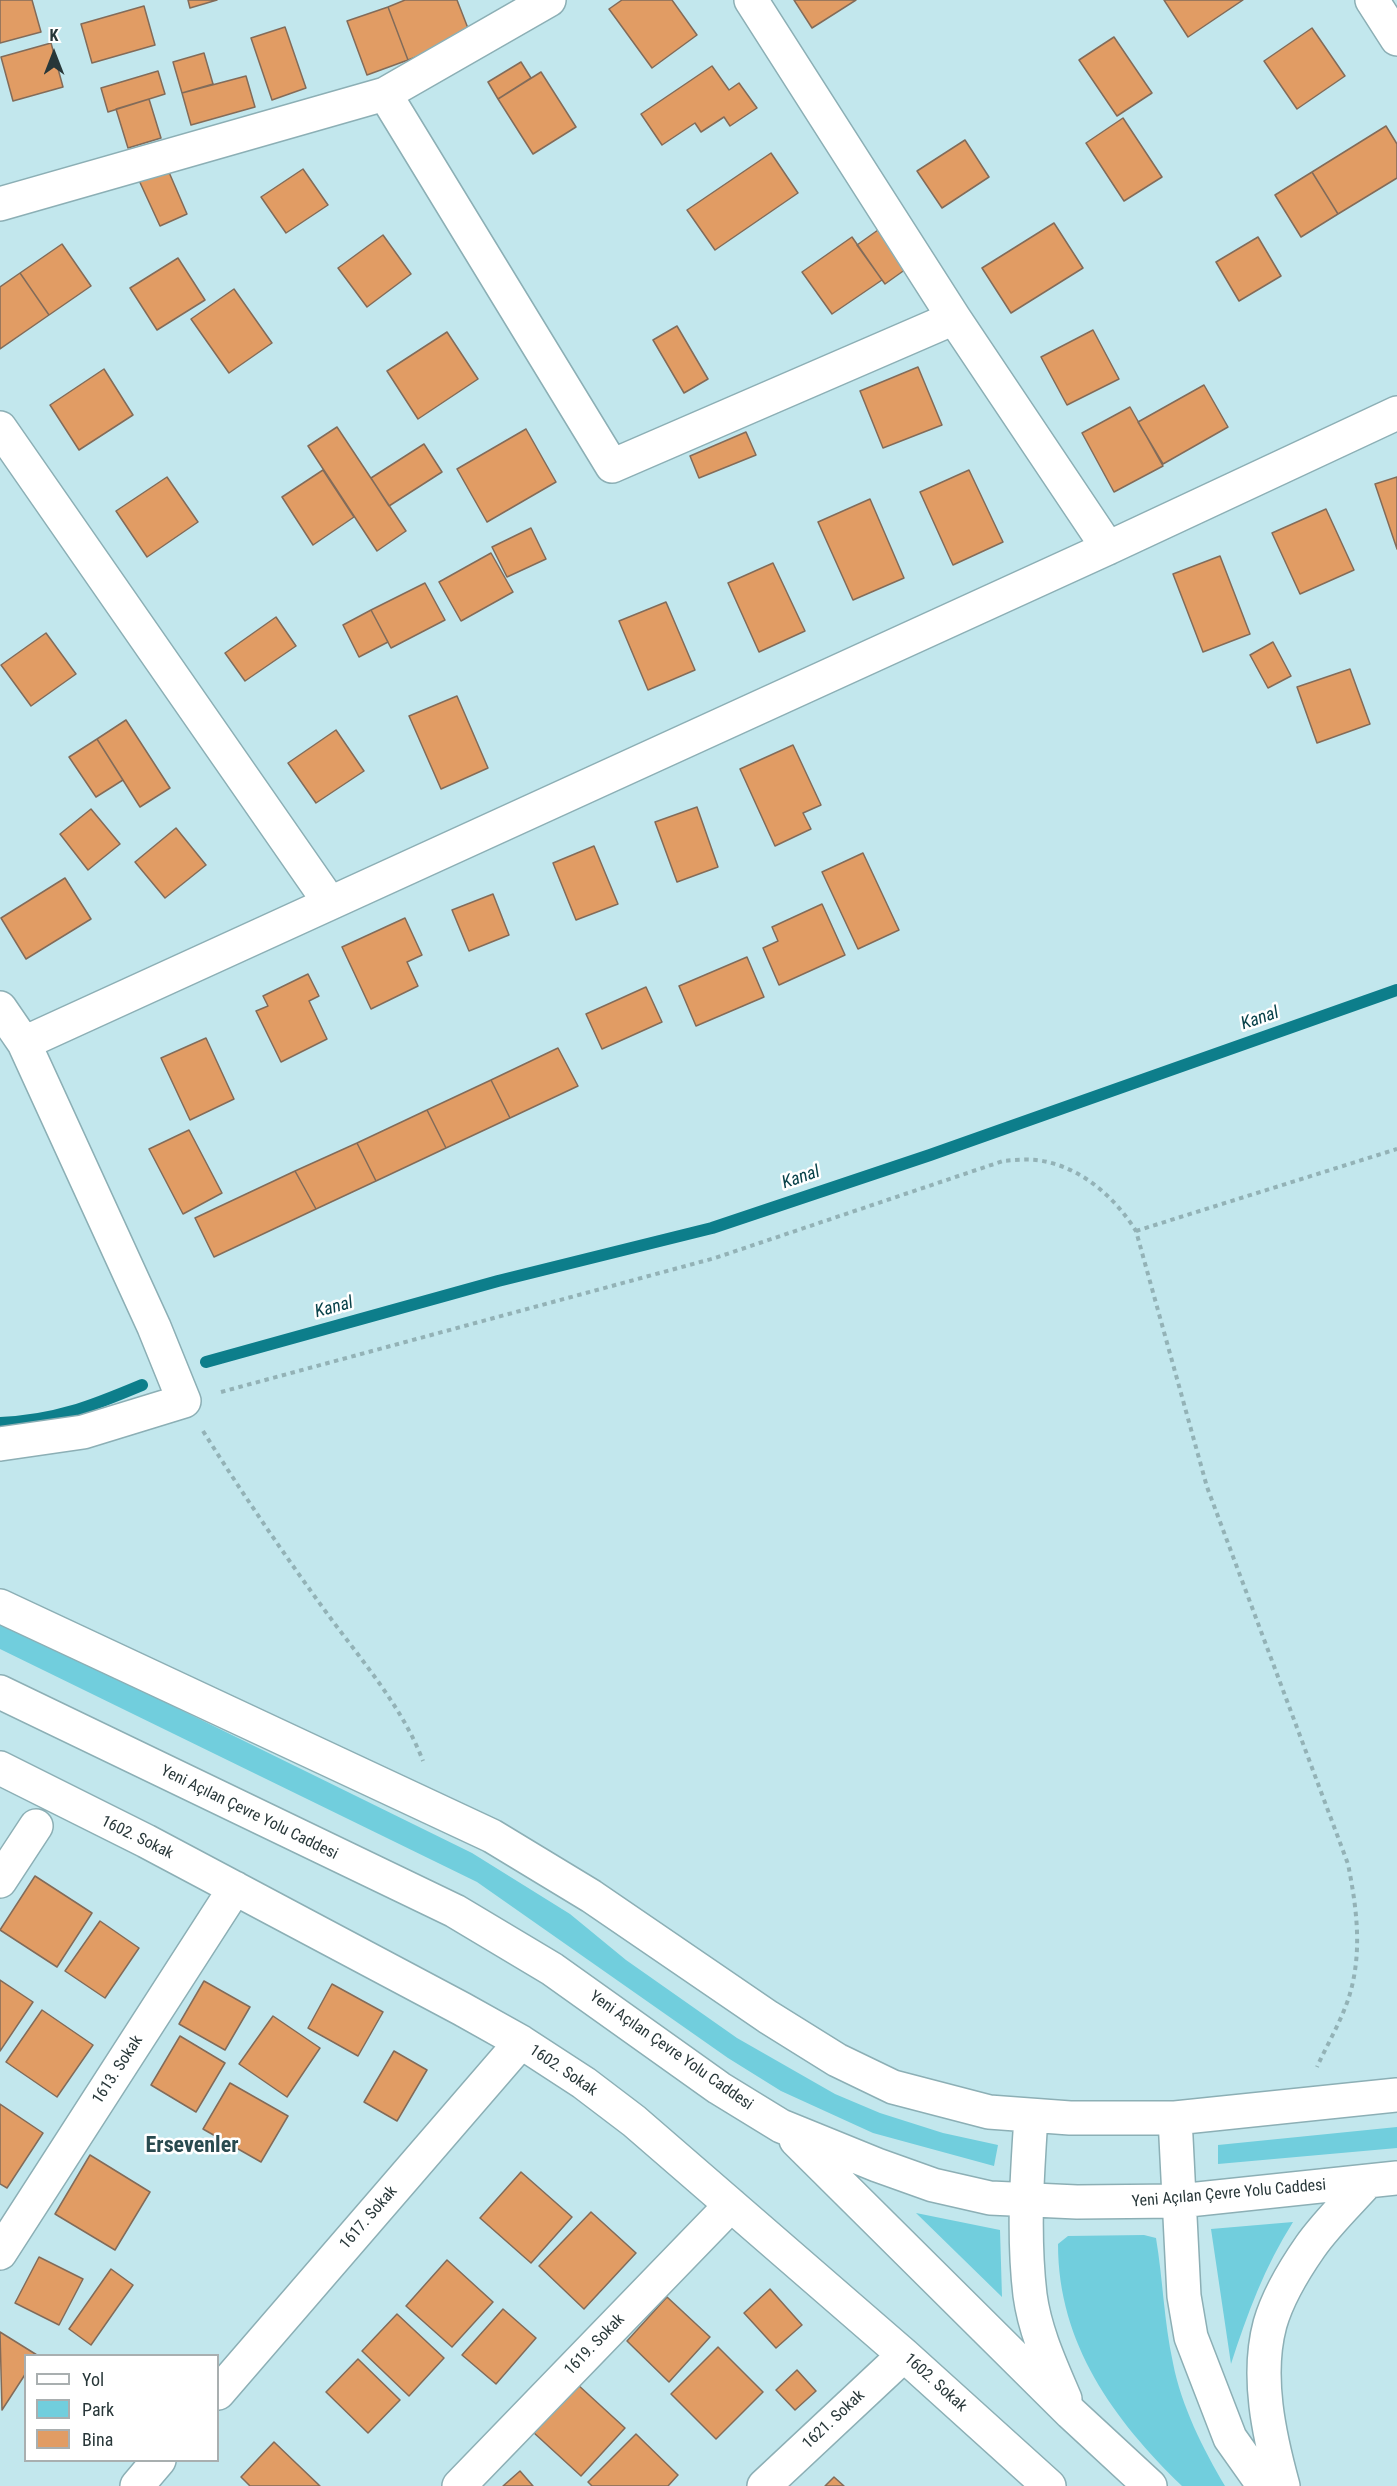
<!DOCTYPE html>
<html>
<head>
<meta charset="utf-8">
<style>
	body { margin:0 }
	#map { position:relative; width:1397px; height:2486px; overflow:hidden; background:#c2e7ed; font-family:"Roboto Condensed",sans-serif }
	canvas { display:block }
	.legend { position:absolute; left:24px; top:2354px; width:195px; height:108px; box-sizing:border-box; background:#fff; border:2px solid #a9afb0; margin:0; padding:8px 10px; list-style:none; font-size:18px; color:#283739 }
	.legend li { display:flex; align-items:center; gap:12px; height:30px }
	.legend b { width:30px; border:2px solid #a9afb0 }
	.north { position:absolute; left:24px; top:24px; width:60px; height:60px; -webkit-text-stroke:4px #fff; paint-order:stroke; rotate:0deg; font-size:16px; font-weight:700; line-height:24px; text-align:center; color:#283739 }
	.north::after { content:''; display:block; margin:auto; width:21px; height:27px; background:#283739; clip-path:polygon(50% 0,100% 100%,50% 72%,0 100%) }
</style>
</head>
<body>
<div id="map">
<canvas width="1397" height="2486"></canvas>
<ul class="legend">
<li><b style="height:8px;background:#fff"></b>Yol</li>
<li><b style="height:16px;background:#71cedd"></b>Park</li>
<li><b style="height:16px;background:#e19c64"></b>Bina</li>
</ul>
<div class="north">K</div>
</div>
<script>
const c = document.querySelector('canvas').getContext('2d');
c.lineJoin = 'round';
function paint(path, color) { c.fillStyle = color; c.fill(path, 'evenodd'); }
function trace(path, color, width, dash) { c.strokeStyle = color; c.lineWidth = width; c.lineCap = dash ? 'butt' : 'round'; c.setLineDash(dash || []); c.stroke(path); }
function drawText(font, color, halo, rows, align = 'center') {
  c.font = font + ' "Roboto Condensed",sans-serif'; c.lineWidth = 5; c.setLineDash([]); c.textBaseline = 'middle'; c.strokeStyle = halo; c.fillStyle = color; for (const [text, x, y, turn = 0] of rows) {
    c.save(); c.translate(x, y); c.rotate((+turn || 0) * Math.PI / 180); c.textAlign = isNaN(turn) ? turn : align; if (halo) c.strokeText(text, 0, 0); c.fillText(text, 0, 0); c.restore();
  }
}
const green = new Path2D(`
	M0,1621l472,232 98,61 56,46 111,78 98,56 45,19 63,20 55,12 -4,21 -121,-33 -92,-42 -53,-33 -251,-176 -477,-233z
	M1397,2127v21l-179,16v-19z
	M916,2213l84,17 2,67z
	M1293,2222c-28,44 -46,92 -62,142l-20,-135z
	M1144,2235l12,3c7,42 8,84 17,125 8,42 30,86 52,123h-43c-68,-66 -124,-142 -124,-242l10,-8z`);
const stream = new Path2D(`
	M206,1362l292,-81 214,-53 218,-73 467,-165
	M0,1423c55,-2 92,-17 142,-38`);
const building = new Path2D(`
	M0,0h32l9,32 -41,11z
	M188,0h29l-27,8z
	M405,0h52l14,36 -63,24 -20,-53z
	M622,0h50l25,35 -45,33 -43,-59z
	M794,0h62l-44,28z
	M1164,0h79l-55,37z
	M144,6l11,39 -63,18 -11,-39z
	M388,7l20,53 -41,15 -20,-54z
	M285,27l21,61 -34,12 -21,-62z
	M1312,28l33,48 -48,33 -33,-48z
	M1114,37l38,56 -35,23 -38,-56z
	M51,43l12,44 -50,14 -12,-44z
	M204,53l9,31 -31,9 -9,-31z
	M521,62l10,16 -33,21 -10,-17z
	M712,66l17,24 10,-7 18,25 -27,18 -6,-9 -23,15 -6,-9 -33,22 -21,-31z
	M158,71l7,23 -57,18 -7,-24z
	M541,72l35,55 -43,27 -35,-55z
	M246,76l9,31 -64,18 -9,-32z
	M149,99l12,39 -33,10 -12,-39z
	M1123,118l39,59 -38,24 -38,-58z
	M1386,126l11,18v34l-59,36 -26,-42z
	M965,140l24,37 -47,31 -25,-37z
	M771,153l27,40 -83,57 -28,-40z
	M165,163l22,51 -27,12 -23,-50z
	M303,169l25,36 -42,28 -25,-36z
	M1312,172l26,42 -37,23 -26,-42z
	M1054,223l29,45 -72,45 -29,-45z
	M878,230l28,39 -21,15 -28,-39z
	M383,235l28,39 -44,33 -29,-39z
	M852,237l30,43 -50,34 -30,-42z
	M1258,237l23,39 -42,25 -23,-39z
	M62,244l29,42 -42,29 -29,-42z
	M178,258l27,42 -48,30 -27,-42z
	M20,273l29,42 -49,34v-62z
	M234,289l38,54 -43,30 -38,-54z
	M677,326l31,53 -24,14 -31,-53z
	M1093,330l26,49 -52,26 -26,-48z
	M447,332l31,47 -60,40 -31,-48z
	M918,367l24,58 -59,23 -23,-57z
	M104,369l29,46 -54,35 -29,-45z
	M1204,385l24,42 -65,37 -25,-42z
	M1130,407l33,59 -49,26 -32,-59z
	M337,427l69,104 -29,20 -69,-105z
	M526,429l30,53 -69,40 -30,-53z
	M746,432l10,23 -57,23 -9,-22z
	M424,444l18,28 -53,34 -18,-28z
	M323,470l31,47 -41,28 -31,-48z
	M969,470l34,72 -50,23 -33,-73z
	M167,477l31,45 -51,35 -31,-46z
	M1397,477v72l-22,-65z
	M870,499l34,79 -51,22 -35,-78z
	M1326,509l28,61 -54,24 -28,-61z
	M531,528l15,31 -39,18 -15,-30z
	M491,553l22,39 -52,29 -22,-39z
	M1220,556l30,78 -47,18 -30,-78z
	M773,563l32,68 -46,21 -31,-69z
	M425,583l20,37 -54,28 -20,-38z
	M666,602l29,68 -47,20 -29,-69z
	M371,610l17,32 -29,15 -16,-32z
	M276,617l20,29 -51,35 -20,-28z
	M46,633l30,41 -45,32 -30,-41z
	M1273,642l18,34 -23,12 -18,-33z
	M1350,669l20,55 -53,19 -20,-56z
	M457,696l31,72 -47,21 -32,-73z
	M126,720l44,68 -30,19 -43,-68z
	M336,730l28,41 -48,32 -28,-40z
	M97,739l26,41 -27,17 -27,-40z
	M793,745l28,60 -18,8 8,16 -36,17 -35,-77z
	M697,807l21,60 -41,15 -22,-60z
	M91,809l29,35 -32,26 -28,-36z
	M176,828l30,37 -41,33 -30,-36z
	M594,846l24,58 -42,16 -23,-57z
	M863,853l36,77 -41,19 -36,-77z
	M65,878l26,41 -65,40 -25,-41z
	M493,894l16,41 -40,16 -17,-41z
	M822,904l23,51 -66,30 -16,-37 15,-7 -6,-14z
	M405,918l17,37 -15,7 11,24 -47,23 -29,-62z
	M747,957l17,40 -68,29 -17,-40z
	M308,974l11,22 -10,5 18,38 -46,23 -25,-51 12,-5 -5,-10z
	M646,987l16,35 -60,27 -16,-35z
	M206,1038l28,61 -44,21 -29,-62z
	M558,1048l20,38 -68,32 -19,-38z
	M491,1080l19,38 -64,30 -19,-38z
	M427,1110l19,38 -70,33 -19,-38z
	M189,1130l33,63 -39,21 -34,-65z
	M357,1143l19,38 -60,28 -21,-38z
	M295,1171l21,38 -102,48 -19,-39z
	M35,1876l57,37 -35,54 -57,-37z
	M100,1921l39,27 -34,50 -40,-27z
	M0,1980l33,22 -33,49z
	M204,1981l46,26 -25,43 -46,-26z
	M332,1984l51,28 -25,44 -50,-28z
	M42,2010l51,35 -36,52 -51,-35z
	M273,2016l47,32 -33,49 -48,-33z
	M180,2036l45,27 -29,49 -45,-27z
	M394,2051l33,19 -30,51 -33,-19z
	M230,2083l58,33 -27,46 -58,-33z
	M0,2104l43,29 -36,55 -7,-4z
	M90,2155l60,37 -35,58 -60,-36z
	M521,2172l51,45 -41,46 -51,-45z
	M591,2212l45,41 -52,56 -45,-43z
	M39,2257l44,22 -24,46 -44,-22z
	M447,2260l46,42 -41,45 -46,-41z
	M111,2269l22,16 -42,60 -22,-16z
	M770,2289l32,36 -26,23 -32,-35z
	M667,2297l43,40 -41,45 -42,-41z
	M503,2309l33,29 -40,46 -34,-29z
	M397,2314l47,44 -35,38 -47,-45z
	M0,2332l37,23 -11,1v17l-24,37z
	M718,2347l45,45 -47,47 -45,-45z
	M358,2359l42,41 -32,33 -42,-41z
	M797,2370l19,21 -21,19 -19,-20z
	M577,2384l48,44 -44,48 -48,-44z
	M636,2434l42,41 -10,11h-76l-4,-4z
	M274,2442l46,44h-70l-9,-9z
	M520,2471l13,15h-30z
	M834,2477l10,9h-19z`);
const path = new Path2D(`
	M1136,1231l261,-82
	M221,1392l494,-134 288,-97c10,-1 22,-2 33,-1 43,5 78,36 100,71l71,256 141,377c9,45 15,91 0,136 -8,23 -21,45 -31,67
	M203,1431c39,62 80,122 123,181 35,48 76,94 97,149`);
const street = new Path2D(`
	M751,0l203,318 154,230
	M1372,0l25,39
	M385,94l227,372 342,-148
	M0,204l385,-110 164,-94
	M0,428l330,475
	M0,1008l24,35 130,284 30,74 -101,31 -83,12
	M24,1043l1084,-495 289,-135
	M0,1768l146,73 316,168 59,33 63,41 50,38 97,84 173,150 145,131
	M0,1881l36,-55
	M0,2253l235,-365
	M218,2393l303,-351
	M137,2486l22,-26
	M459,2486l272,-281
	M764,2486l140,-131`);
const secondary = new Path2D(`
	M0,1606l492,230 99,60 177,121 69,43 56,27 96,25 81,6h105l222,-23
	M0,1692l455,219 97,58 167,119 62,38 96,39 56,20 57,13 87,4 102,-1 218,-23
	M1031,2117c-4,59 -8,119 -1,178 5,37 21,71 35,104
	M1175,2118l9,178 7,41 39,101 34,48
	M796,2140l275,273 79,73
	M1283,2486c-14,-51 -27,-110 -13,-162 8,-28 24,-54 40,-77 16,-23 38,-44 57,-65`);
const streetNames = [
	["Yeni Açılan Çevre Yolu Caddesi",249,1813,26],
	["1602. Sokak",137,1838,26],
	["Yeni Açılan Çevre Yolu Caddesi",671,2051,35],
	["1613. Sokak",118,2070,-57],
	["1602. Sokak",563,2071,34],
	["Yeni Açılan Çevre Yolu Caddesi",1229,2194,-5],
	["1617. Sokak",369,2218,-49],
	["1619. Sokak",595,2345,-46],
	["1602. Sokak",935,2383,42],
	["1621. Sokak",834,2420,-43]
];
const waterNames = [
	["Kanal",1260,1019,-19],
	["Kanal",801,1178,-19],
	["Kanal",334,1308,-15]
];
const districtNames = [
	["Ersevenler",192,2146]
];
paint(green, '#71cedd');
trace(stream, '#0d7e8b', 12);
paint(building, '#e19c64');
trace(building, '#826b59', 1.5);
trace(street, '#8cafb5', 36);
trace(secondary, '#8cafb5', 36);
trace(path, '#93b2b6', 4, [4.5, 4.5]);
trace(street, '#fff', 33);
trace(secondary, '#fff', 33);
drawText('16px', '#283739', '#fff', streetNames);
drawText('italic 18px', '#09424a', '#fff', waterNames);
drawText('bold 22px', '#294a4f', '#fff', districtNames);
</script>
</body>
</html>
